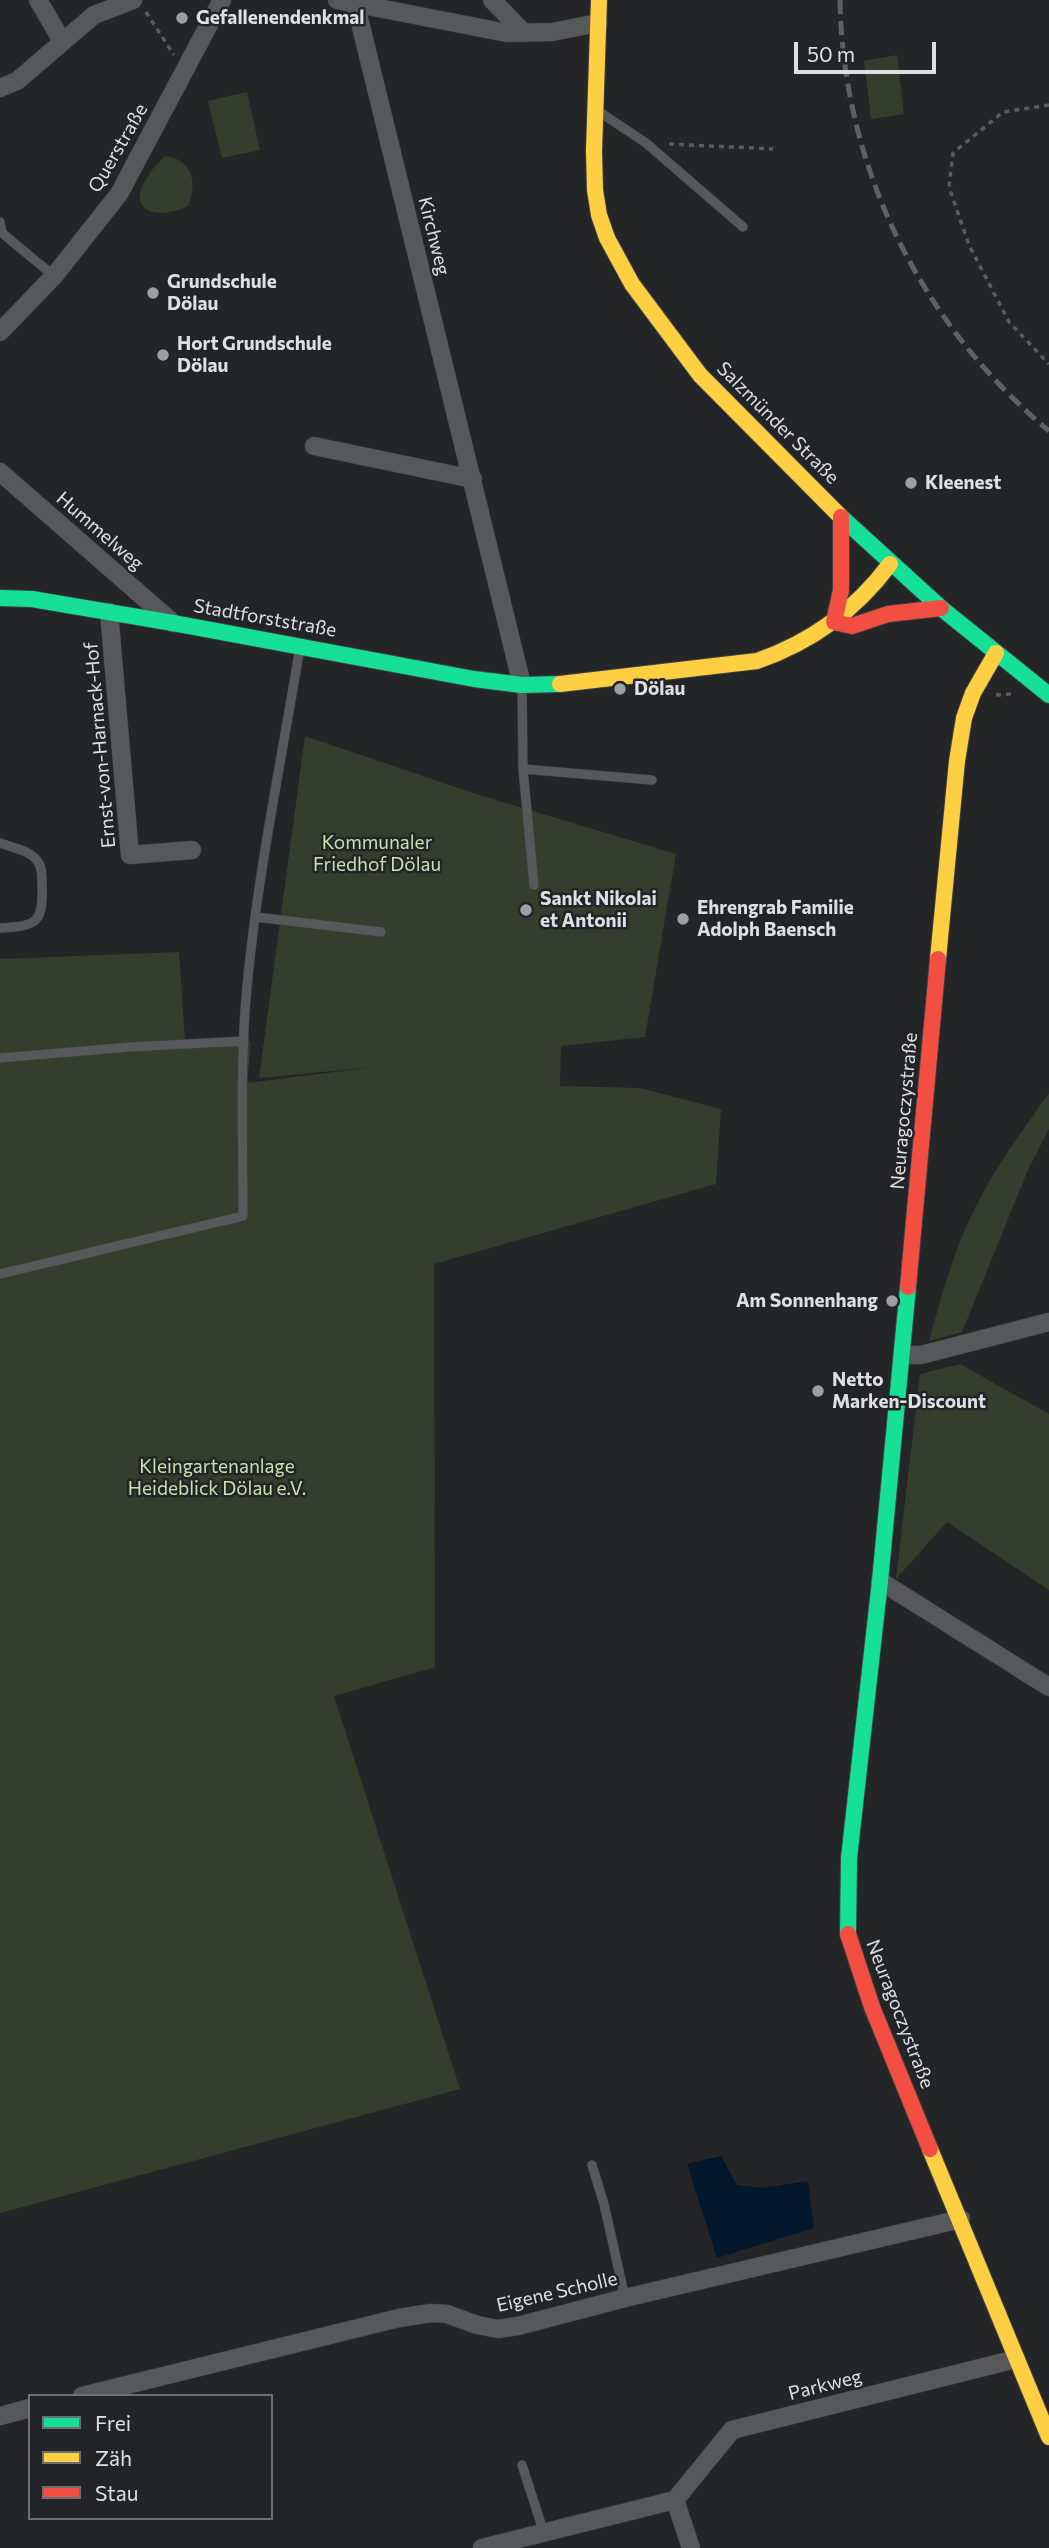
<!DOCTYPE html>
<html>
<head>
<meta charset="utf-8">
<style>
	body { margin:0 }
	#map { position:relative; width:1049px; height:2548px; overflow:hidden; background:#232527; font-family:Commissioner,sans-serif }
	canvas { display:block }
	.legend { position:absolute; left:28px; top:2394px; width:245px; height:126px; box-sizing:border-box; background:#222428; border:2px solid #6d6f72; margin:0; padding:9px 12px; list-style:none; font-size:21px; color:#dee0e2 }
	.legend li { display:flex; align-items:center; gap:14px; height:35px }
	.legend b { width:35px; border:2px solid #6d6f72 }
	.scale { position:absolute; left:794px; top:42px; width:142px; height:32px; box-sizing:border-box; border:4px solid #dee0e2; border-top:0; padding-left:9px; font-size:21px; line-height:24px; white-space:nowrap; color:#dee0e2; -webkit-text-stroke:5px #222428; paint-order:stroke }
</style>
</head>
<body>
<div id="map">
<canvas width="1049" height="2548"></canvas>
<ul class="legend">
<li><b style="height:9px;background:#16e098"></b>Frei</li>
<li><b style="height:9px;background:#ffcf43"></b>Zäh</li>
<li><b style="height:9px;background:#f24e42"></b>Stau</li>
</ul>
<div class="scale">50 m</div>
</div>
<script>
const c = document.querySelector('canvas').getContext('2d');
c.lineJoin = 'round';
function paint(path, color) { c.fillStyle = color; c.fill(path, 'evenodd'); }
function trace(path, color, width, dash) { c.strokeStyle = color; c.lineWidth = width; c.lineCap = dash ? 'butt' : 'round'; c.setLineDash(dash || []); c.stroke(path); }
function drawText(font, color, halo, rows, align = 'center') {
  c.font = font + ' Commissioner,sans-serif'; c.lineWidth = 5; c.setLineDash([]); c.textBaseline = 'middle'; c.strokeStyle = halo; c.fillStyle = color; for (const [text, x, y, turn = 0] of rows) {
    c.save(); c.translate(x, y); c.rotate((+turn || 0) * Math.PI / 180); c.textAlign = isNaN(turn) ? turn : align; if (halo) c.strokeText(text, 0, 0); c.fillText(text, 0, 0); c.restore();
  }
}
const green = new Path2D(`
	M897,55l7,59 -33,5 -7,-58z
	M247,92l13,58 -38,8 -14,-57z
	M165,156c27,3 33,27 23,50 -12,6 -39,13 -47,-3 -7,-12 15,-40 24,-47z
	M305,736l168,57 203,61 -31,183 -84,9 -1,40 80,2 81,21 -5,75 -282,80 1,403 -101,29 126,393 -460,124v-1254l179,-7 6,88 66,2 -4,41 128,-16 -116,11z
	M1049,1093v36l-21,41 -66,162 -33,9c12,-44 24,-88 44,-129 20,-42 49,-81 76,-119z
	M960,1364l89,50v176l-102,-68 -51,57 24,-205z`);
const water = new Path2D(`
	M721,2156l16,29 25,3 46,-7 6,47 -97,30 -30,-94z`);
const path = new Path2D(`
	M146,12l28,43
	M1049,105l-46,7 -50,41 -4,34 20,58 40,77 40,42
	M669,144l104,5
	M996,695l16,-1`);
const lane = new Path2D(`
	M598,111l48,32 97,84
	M0,222l2,11 52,43
	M522,687l1,82 129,11
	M523,769l11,116
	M0,843c11,4 27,7 35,15 7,7 7,16 7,25 1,39 -3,43 -42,45
	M256,917l125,15
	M0,1058l130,-11 114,-6
	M0,1274l243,-58c0,-73 -3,-146 3,-218 10,-117 35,-235 54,-351
	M592,2165l12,39 21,94
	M522,2465l22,68`);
const street = new Path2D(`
	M38,0l24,41
	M337,0l170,33 45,-1 46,-9
	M492,0l32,33
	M355,2l167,683
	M0,88l17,-7 77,-66 39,-15
	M0,332l54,-56 65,-82 103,-194
	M314,446l159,33
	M0,472l173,151
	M109,612l21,243 62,-5
	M902,1355h19l128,-33
	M880,1581l169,106
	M82,2396l317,-78 32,-5 16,1 30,11 21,4 20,-3 107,-28 336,-79
	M0,2416l30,-8
	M675,2500l16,48
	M482,2548l193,-48 57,-70 284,-71`);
const fast = new Path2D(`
	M840,516l101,92 108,87
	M0,598l32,1 141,24 301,56 48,6 38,-1
	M848,1934l1,-76 31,-277 28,-294`);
const slow = new Path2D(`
	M599,0l-5,151 1,39 4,25 8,23 25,46 68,91 140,141
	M560,684l197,-23c55,-19 98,-50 133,-97
	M938,959l19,-198 7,-43 9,-25 23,-40
	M930,2149l119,288`);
const jam = new Path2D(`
	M834,622l18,4 36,-12 53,-6
	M834,622l7,-32v-73
	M908,1287l30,-328
	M848,1934l24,73 58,142`);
const rail = new Path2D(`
	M840,0c3,168 81,324 209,431`);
const markers = [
	[182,18,7,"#9d9fa1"],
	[153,293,7,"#9d9fa1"],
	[163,355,7,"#9d9fa1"],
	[911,483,7,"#9d9fa1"],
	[620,689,7,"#9d9fa1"],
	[526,910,7,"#9d9fa1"],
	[683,919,7,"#9d9fa1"],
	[892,1301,7,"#9d9fa1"],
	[818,1391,7,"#9d9fa1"]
];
const poiNames = [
	["Gefallenendenkmal",196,18],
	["Grundschule",167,282],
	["Dölau",167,304],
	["Hort Grundschule",177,344],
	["Dölau",177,366],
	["Kleenest",925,483],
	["Dölau",634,689],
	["Sankt Nikolai",540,899],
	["et Antonii",540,921],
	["Ehrengrab Familie",697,908],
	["Adolph Baensch",697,930],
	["Am Sonnenhang",878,1301,"right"],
	["Netto",832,1380],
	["Marken-Discount",832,1402]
];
const streetNames = [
	["Querstraße",118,148,-60],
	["Kirchweg",434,236,76],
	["Salzmünder Straße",778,423,45],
	["Hummelweg",100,531,41],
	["Stadtforststraße",265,618,10],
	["Ernst-von-Harnack-Hof",100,745,-95],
	["Neuragoczystraße",904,1111,-85],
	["Neuragoczystraße",900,2014,69],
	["Eigene Scholle",557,2292,-13],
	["Parkweg",825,2385,-14]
];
const parkNames = [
	["Kommunaler",377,843],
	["Friedhof Dölau",377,865],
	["Kleingartenanlage",217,1467],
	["Heideblick Dölau e.V.",217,1489]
];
paint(green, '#353e2c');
paint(water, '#04172b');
trace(lane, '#3f4042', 10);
trace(street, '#3f4042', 19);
trace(fast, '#3f4042', 18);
trace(slow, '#3f4042', 18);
trace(jam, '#3f4042', 18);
trace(path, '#5a5b5d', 3.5, [5, 5]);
trace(lane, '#57585a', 9);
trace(street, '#57585a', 18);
trace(fast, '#16e098', 16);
trace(slow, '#ffcf43', 16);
trace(jam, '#f24e42', 16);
trace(rail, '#606163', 5, [14, 7]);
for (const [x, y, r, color] of markers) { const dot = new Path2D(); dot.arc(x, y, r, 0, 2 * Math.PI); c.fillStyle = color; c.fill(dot); trace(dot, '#222428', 2.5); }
drawText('bold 19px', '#dee0e2', '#222428', poiNames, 'left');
drawText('19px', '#dee0e2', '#222428', streetNames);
drawText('19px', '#c8e2a9', '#222428', parkNames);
</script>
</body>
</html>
